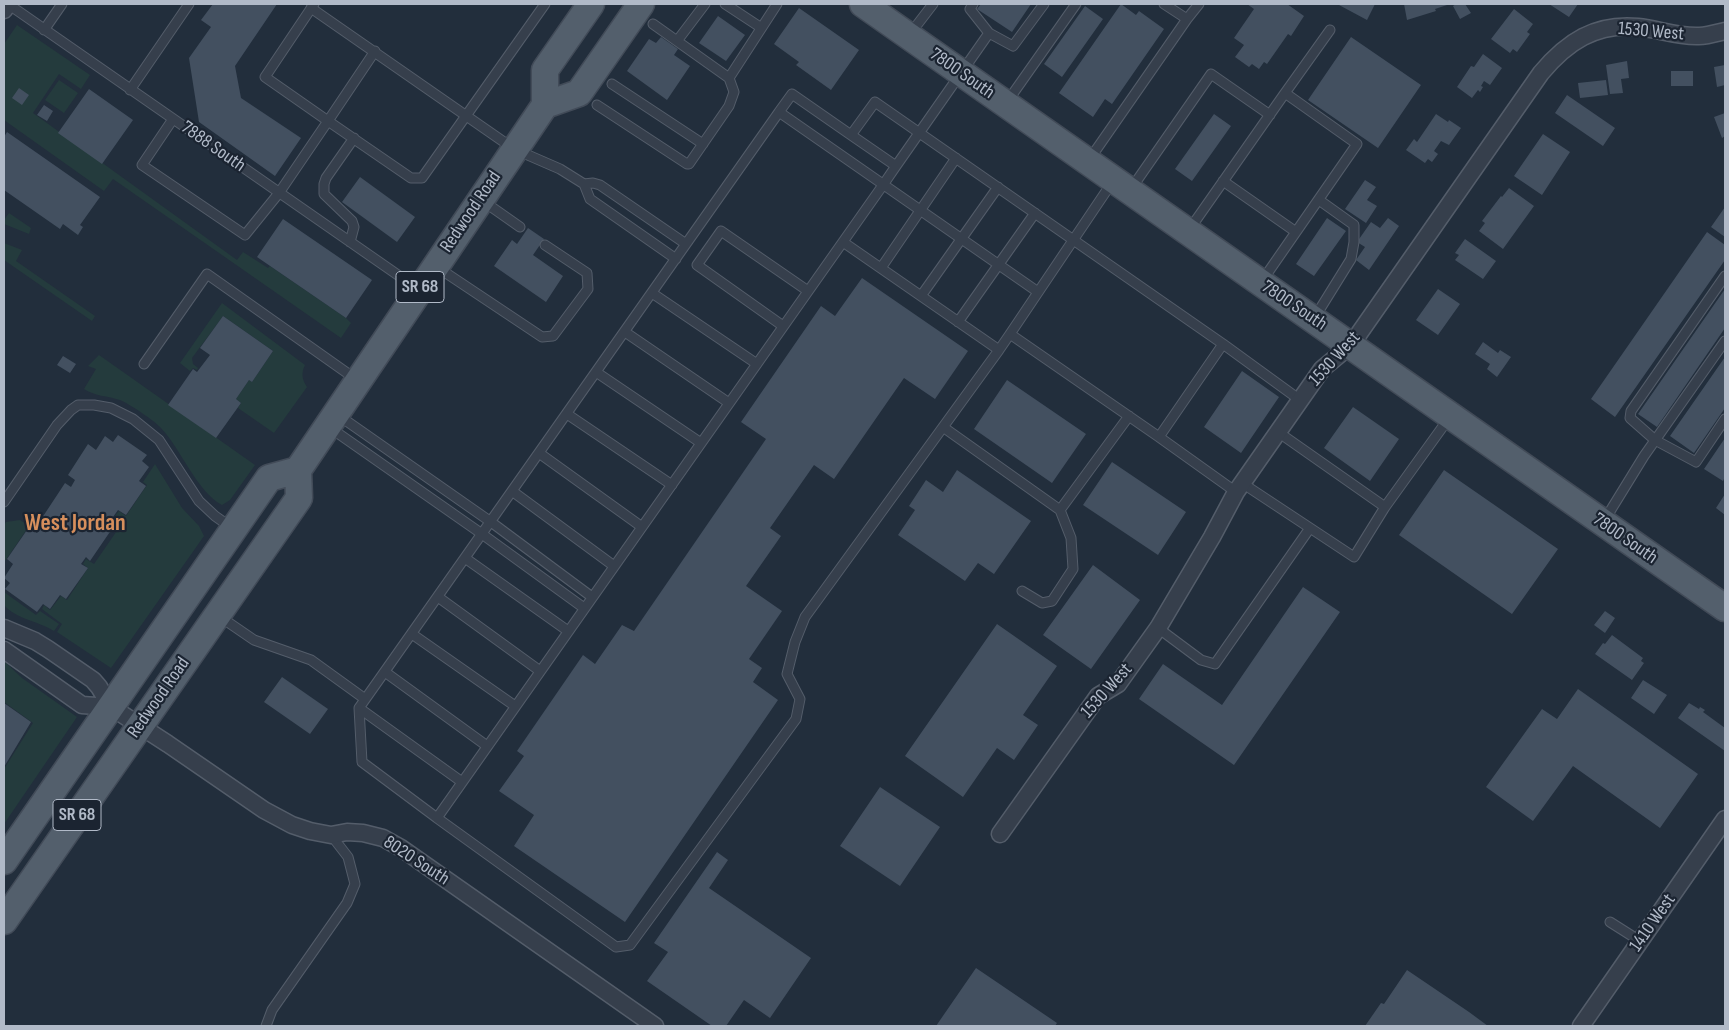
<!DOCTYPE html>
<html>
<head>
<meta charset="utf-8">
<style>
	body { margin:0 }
	#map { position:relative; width:1729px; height:1030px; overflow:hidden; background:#222e3c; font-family:"Sofia Sans Condensed",sans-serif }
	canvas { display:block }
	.frame { position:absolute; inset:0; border:5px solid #b1bac8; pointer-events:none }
</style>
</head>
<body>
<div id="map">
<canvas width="1729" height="1030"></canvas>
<div class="frame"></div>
</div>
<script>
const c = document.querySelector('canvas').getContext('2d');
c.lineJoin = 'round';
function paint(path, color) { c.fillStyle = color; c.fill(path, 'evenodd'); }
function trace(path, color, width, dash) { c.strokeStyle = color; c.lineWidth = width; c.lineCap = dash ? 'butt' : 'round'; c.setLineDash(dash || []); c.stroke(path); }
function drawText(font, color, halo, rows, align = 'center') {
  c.font = font + ' "Sofia Sans Condensed",sans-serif'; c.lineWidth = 4.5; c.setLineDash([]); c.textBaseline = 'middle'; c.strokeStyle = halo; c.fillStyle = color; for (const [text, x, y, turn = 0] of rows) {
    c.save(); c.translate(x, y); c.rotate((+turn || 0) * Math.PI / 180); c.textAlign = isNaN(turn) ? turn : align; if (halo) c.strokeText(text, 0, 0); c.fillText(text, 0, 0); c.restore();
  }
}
const green = new Path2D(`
	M17,25l73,50 -9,14 -22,-15 -26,39 204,147 6,-8 25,16 2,-2 76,52 5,5 -10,15 -228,-159 -9,12 -100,-71v-76z
	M59,80l19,13 -14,20 -19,-13z
	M9,213l22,15 -2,6 -25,-10v-4z
	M4,243l18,7 -6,11 79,55 -3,5 -88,-61z
	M222,303l83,62c-4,8 -3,15 2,22l-33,46 -36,-25 3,-5 -5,-4 13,-19 3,2 21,-31 -50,-35 -31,42 1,6 5,4 -1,2 -4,-2 -3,3 -10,-8z
	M99,355l156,110 -25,35 -8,5c-25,-13 -41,-56 -61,-77 -6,-7 -33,-25 -41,-28 -12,-4 -26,-4 -36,-11l12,-20 -8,-3z
	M155,464l27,44 17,18 5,10 -93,132 -54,-36 5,-8 -20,-15 2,-4 6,5 11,-14 6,4 21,-32 -5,-4 3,-5 8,5 29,-42 -8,-6 4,-5 7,5 21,-31 -4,-3z
	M20,520l9,6 -24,35 -1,-36 2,-3z
	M4,592l32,23 4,-4 19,13 -5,7c-16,-10 -38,-12 -50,-26z
	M4,661l18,17 55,39 -73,107v-55l29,-46 -29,-21z`);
const building = new Path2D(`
	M213,4h64l-42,62 6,32 60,40 -26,38 -76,-54 -10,-64 22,-31 -10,-7z
	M981,4h50l-19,28 -35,-23z
	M1121,4l15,11 3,-4 25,18 -52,75 -7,-5 -12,18 -34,-24z
	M1247,4h40l17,12 -13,20 -3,-2 -21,30 -3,-2 -5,7 -7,-5 -3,3 -14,-10 9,-12 -10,-7 20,-29z
	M1340,4h35l-8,16 -28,-15z
	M1404,4h46l-15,5 1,2 -29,9z
	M1456,4h9l6,9 -11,6 -7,-13z
	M1549,4h29l-9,13z
	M1085,6l18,13 -41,58 -18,-13z
	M799,8l60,42 -28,40 -35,-25 3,-3 -25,-18z
	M1514,9l19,15 -6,8 3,2 -13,18 -4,-3 -3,4 -19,-14z
	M718,16l27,19 -19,26 -27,-18z
	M661,37l17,12 -4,6 16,11 -23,34 -40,-29 22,-32 7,4z
	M1351,37l70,48 -43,63 -70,-48z
	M1483,54l19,14 -12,17 -6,-4 -3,5 2,1 -3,5 -2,-2 -6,8 -15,-11 14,-21 3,1z
	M1627,61l2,17 -8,1 2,14 -13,1 -4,-29z
	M1725,65v20l-8,2 -3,-20z
	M1671,71h22v15h-22z
	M1606,80l2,15 -28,3 -2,-15z
	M19,88l10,7 -7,10 -10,-7z
	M89,89l44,31 -31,44 -44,-31z
	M1567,95l48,33 -12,18 -48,-33z
	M44,105l9,6 -6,10 -10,-6z
	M1725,113v23l-3,2 -8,-21z
	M1214,114l17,12 -39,55 -17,-12z
	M1436,114l12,8 1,-2 12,8 -12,17 -8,-4 -7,10 4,3 -6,8 -4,-3 -3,4 -19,-13 8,-11 3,3z
	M7,132l93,65 -20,28 3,2 -5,8 -15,-11 -3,5 -56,-39v-53z
	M1543,134l27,18 -28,43 -28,-19z
	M360,177l55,40 -18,25 -55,-40z
	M1365,180l11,7 -9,13 10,6 -11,17 -21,-14z
	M1509,188l25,18 -31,43 -24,-18 6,-8 -3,-2 19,-25 1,1z
	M1725,207v30l-14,-10z
	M1327,218l19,13 -32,45 -18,-12z
	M1388,218l11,8 -30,44 -13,-10 9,-13 -8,-5 14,-20 9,6z
	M283,219l89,61 -26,38 -89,-61z
	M528,228l16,11 -11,16 30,21 -17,26 -52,-36 18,-26 5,4z
	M1707,232l18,13v15l-110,157 -24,-18z
	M1465,239l31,22 -13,18 -28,-19 4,-5 -4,-2z
	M862,278l106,73 -33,48 -31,-21 -70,101 -20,-14 -44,63 11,8 -35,50 36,25 -33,48 13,9 -9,14 25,18 -153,222 -111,-76 20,-31 -35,-24 25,-35 -7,-5 66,-96 12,9 27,-39 12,6 132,-192 -25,-17 80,-116 14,10z
	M1438,289l22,15 -22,31 -22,-15z
	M1725,289v39l-68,99 -19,-13z
	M223,316l50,35 -21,31 -3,-2 -13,19 5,4 -25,35 -48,-33 25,-36 4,3 13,-17 -10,-7z
	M1483,342l15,11 2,-3 11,7 -14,20 -10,-8 3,-5 -15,-10z
	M63,356l13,8 -6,9 -13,-8z
	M1725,357v51l-31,45 -24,-17z
	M1242,371l37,26 -38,56 -37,-26z
	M1007,380l79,54 -34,49 -78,-54z
	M1353,407l46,32 -29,42 -46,-33z
	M118,435l29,20 -5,6 7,6 -10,14 7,5 -20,29 -8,-5 -5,7 5,3 -28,41 -4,-4 -5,7 7,4 -22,31 -6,-4 -10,14 -7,-5 -6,8 -32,-23 5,-6 -6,-5 9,-14 -6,-5 22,-32 8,6 5,-7 -4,-2 27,-41 6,4 4,-7 -7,-5 20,-31 8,6 9,-14 8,6z
	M1725,438v39l-2,4 -19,-12z
	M1112,462l74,50 -28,43 -75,-50z
	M957,470l74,51 -37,53 -16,-11 -13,18 -67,-46 17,-25 -6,-4 17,-26 17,12z
	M1444,470l114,79 -46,65 -113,-79z
	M1725,494v21l-9,-7z
	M1093,565l47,35 -49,69 -48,-34z
	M1303,587l37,25 -106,153 -95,-66 24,-35 59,41z
	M1605,611l10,7 -10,15 -11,-8z
	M997,624l60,42 -34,49 15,10 -24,35 -17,-12 -34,49 -58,-41z
	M1612,635l31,23 -2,3 3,2 -12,17 -37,-26 8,-11 2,1z
	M282,677l46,32 -18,25 -46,-32z
	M1643,680l24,15 -13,19 -23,-16z
	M1578,689l120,85 -38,54 -87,-62 -40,55 -47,-34 56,-78 15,10z
	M4,703l27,19 -27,45z
	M1689,703l10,6 1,-2 5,3 -2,2 22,16v23l-47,-33z
	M880,787l60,40 -40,59 -60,-40z
	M717,852l11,8 -19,28 102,70 -41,60 -26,-18 -18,26h-14l-65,-45 21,-29 -14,-9z
	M976,968l81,55 -2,3h-119z
	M1407,970l62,42 19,14h-123l16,-23 3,1z`);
const service = new Path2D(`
	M8,4l410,285
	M725,4l35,23
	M973,4l-3,5 19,24 24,13 31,-42
	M1164,4l23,15
	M311,8l203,141 46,20 24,15 9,-1 7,2 86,59
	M653,24l76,54 48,-74
	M44,30l18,-26
	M989,33l-93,133 -13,19 -446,633 -75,-56 -3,-54 420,-596 259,180
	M910,34l23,-30
	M677,41l28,-37
	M375,51l-47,70 83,57h11l123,-174
	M612,84l91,60
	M130,90l59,-86
	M1285,93l45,-63
	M1007,102l69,-98
	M597,105l90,59h2l40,-58 5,-14 -5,-14
	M779,112l13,-18 59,41 24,-33 348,242 -64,93 -149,-103 -11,16 -156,-108
	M173,119l-31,46 103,70 34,-42 49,-72 -63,-44 49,-73
	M851,135l45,31
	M1089,160l98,-141 12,-15
	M1223,181l73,51
	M584,184l6,15 86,60
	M1131,189l80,-115 59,41
	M483,201l37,26
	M1189,230l96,-137 72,51 -95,137
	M350,242l4,-15 -2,-6 -28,-27v-10l2,-6 28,-40
	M437,267l105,70 11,-1 35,-47 -1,-16 -42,-28
	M881,268l75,-110
	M1725,276l-94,135 -1,7 25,22 41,22 29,-43
	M652,293l105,71
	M921,296l77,-109
	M1315,317l36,-58 3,-17v-17l-35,-25
	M958,322l77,-109
	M783,326l-86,-61 24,-34 87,60
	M625,332l104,71
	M1010,334l103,-153
	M1223,344l77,56
	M144,364l63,-90 150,106
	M596,372l105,71
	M567,414l105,71
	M338,415l153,107 101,75
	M329,427l153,107 102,74
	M943,427l117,83 69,-94
	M1278,432l107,75 64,-89
	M1159,437l77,55
	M539,453l103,74
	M1242,483l112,74 31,-50
	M512,491l102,75
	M4,502l53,-77 14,-15 7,-5h16l17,3 22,11 26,21 40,61 16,15 17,12
	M1604,521l40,-65 81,-115
	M465,558l103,73
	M1022,591l20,12 10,-2 21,-32 -2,-31 -11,-28
	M438,597l102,74
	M219,616l35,24 57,20 54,39
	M1158,628l43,32 14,4 95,-136
	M412,634l103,72
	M385,672l102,74
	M359,708l103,74
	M437,818l179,129 14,-2 166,-226 4,-20 -13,-25 8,-32 10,-25 194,-267
	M1610,922l30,19
	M266,1026l6,-16 75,-107 8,-19 -7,-27 -17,-22`);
const minor = new Path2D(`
	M4,10l4,-6
	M4,628l31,13 13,8 45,31 6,7 12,20 57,37 96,66 28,15 18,6 21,4 16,-3 16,1 20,5 18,10 254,178
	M4,650l78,55 29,2
	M1000,834l98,-138 20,-12 40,-56 54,-91 24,-45 86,-123 29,-24 190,-272c26,-31 54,-50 97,-46 20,2 40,10 61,9 8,0 18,-3 26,-5
	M1581,1026l144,-207`);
const primary = new Path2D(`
	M863,4l862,604
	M545,105l34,-12 62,-89
	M4,861l265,-383 29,-8
	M4,921l295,-423 -1,-28 247,-365v-35l46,-66`);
const tram = new Path2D(`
	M4,1026h1`);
const shields = [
	[420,287,48],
	[77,815,48]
];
const shieldNames = [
	["SR 68",420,287],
	["SR 68",77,815]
];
const streetNames = [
	["1530 West",1651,32,5],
	["7800 South",962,74,35],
	["7888 South",213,147,35],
	["Redwood Road",471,212,-56],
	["7800 South",1294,306,34],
	["1530 West",1335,359,-48],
	["7800 South",1625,539,35],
	["1530 West",1107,691,-48],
	["Redwood Road",159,698,-55],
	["8020 South",416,861,33],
	["1410 West",1653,923,-55]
];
const districtNames = [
	["West Jordan",75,524]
];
paint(green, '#243b3d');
paint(building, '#435060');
trace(service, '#545d6a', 11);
trace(minor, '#545d6a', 19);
trace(primary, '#424b58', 29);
trace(service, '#363f4c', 9);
trace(minor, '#363f4c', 16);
trace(primary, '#535f6c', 26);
trace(tram, '#576473', 1);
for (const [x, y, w] of shields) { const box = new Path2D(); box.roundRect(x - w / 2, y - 15.5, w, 31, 4); c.fillStyle = '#1b2431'; c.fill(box); trace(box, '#b1bac8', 1); }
drawText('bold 18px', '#b1bac8', null, shieldNames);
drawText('19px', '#b1bac8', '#1b2431', streetNames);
drawText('bold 24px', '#d78f5c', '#1b2431', districtNames);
</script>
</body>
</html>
